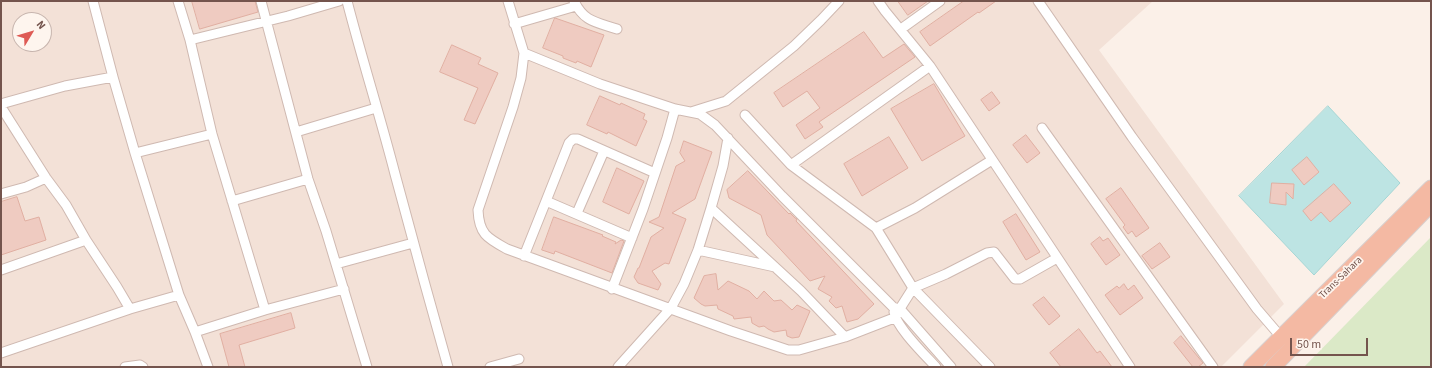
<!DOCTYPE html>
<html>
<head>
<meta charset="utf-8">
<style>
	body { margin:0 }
	#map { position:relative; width:1432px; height:368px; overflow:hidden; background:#fbf0e8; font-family:"Source Sans 3",sans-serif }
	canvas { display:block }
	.frame { position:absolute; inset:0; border:2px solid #74544d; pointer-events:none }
	.north { position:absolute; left:12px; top:12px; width:40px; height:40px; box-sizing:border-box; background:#fef5ee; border:1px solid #c7b5ae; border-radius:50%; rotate:52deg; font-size:11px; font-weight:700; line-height:16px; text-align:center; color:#74544d }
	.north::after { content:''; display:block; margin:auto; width:14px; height:18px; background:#de5a54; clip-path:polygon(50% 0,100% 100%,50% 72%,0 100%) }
	.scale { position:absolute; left:1290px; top:338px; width:78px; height:18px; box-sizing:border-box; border:2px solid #74544d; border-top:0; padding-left:5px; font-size:12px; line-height:14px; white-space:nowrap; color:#74544d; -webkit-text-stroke:3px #fef5ee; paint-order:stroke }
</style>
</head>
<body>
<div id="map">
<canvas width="1432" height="368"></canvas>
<div class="frame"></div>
<div class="north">N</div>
<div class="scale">50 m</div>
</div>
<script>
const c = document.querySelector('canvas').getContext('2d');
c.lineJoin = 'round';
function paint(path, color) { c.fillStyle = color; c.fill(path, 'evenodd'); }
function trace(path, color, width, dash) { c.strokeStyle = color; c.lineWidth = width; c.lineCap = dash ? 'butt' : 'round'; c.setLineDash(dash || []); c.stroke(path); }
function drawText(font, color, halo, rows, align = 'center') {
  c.font = font + ' "Source Sans 3",sans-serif'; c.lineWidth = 3.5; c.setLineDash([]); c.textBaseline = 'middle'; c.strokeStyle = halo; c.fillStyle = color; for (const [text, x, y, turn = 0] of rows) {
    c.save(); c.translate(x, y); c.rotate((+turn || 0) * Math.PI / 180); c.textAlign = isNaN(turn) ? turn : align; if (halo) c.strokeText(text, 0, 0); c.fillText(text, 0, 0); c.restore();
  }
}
const residential = new Path2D(`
	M1,1h1152l-54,49 185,254 -63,63h-1220zM20,20h24v24h-24z`);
const green = new Path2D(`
	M1431,237v130h-127z`);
const water = new Path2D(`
	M1328,106l72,77 -86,92 -75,-79z`);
const building = new Path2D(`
	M192,1h63l3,11 -58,17z
	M898,1h30l-20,14z
	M964,1h32l-17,12 -1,-1 -48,34 -10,-14z
	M555,18l49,17 -13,32 -14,-6 -1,2 -13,-5v-2l-20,-8z
	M864,32l19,26 21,-14 11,13 -96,65 4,5 -18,12 -9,-14 24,-17 -13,-17 -24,16 -9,-14z
	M452,45l29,13 -3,6 20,9 -23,51 -11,-4 14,-32 -38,-16z
	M934,84l31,52 -43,25 -31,-52z
	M992,92l8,11 -11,8 -8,-11z
	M600,96l20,9 1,-2 24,11 -2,5 4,2 -11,25 -28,-14 -1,2 -20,-9z
	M1026,135l14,18 -13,10 -14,-18z
	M889,137l19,31 -46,28 -18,-32z
	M684,141l28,11 -17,47 -23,14 14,6 -17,45 -4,-1 -13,8 9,13 -3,6 -20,-7 -4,-6 4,-9h1l12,-31 13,-9 -15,-6 10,-5 17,-51 9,-5 -5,-8z
	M1307,157l12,15 -15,13 -12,-15z
	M617,168l27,13 -15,33 -26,-12z
	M748,171l41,43 1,-1 5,5 2,1 -1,2 78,83 -16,15 -11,3 -5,-16 -6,2 -7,-7 3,-4 -14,-8 7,-13 -15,5 -43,-46 -6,-20 -32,-17 -2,-8z
	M1272,183l22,1 -1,15 -7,-7v13l-16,-2z
	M1334,184l17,19 -21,19 -9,-10 -10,9 -8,-10z
	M1121,188l28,40 -13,9 -4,-6 -4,3 -5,-7 2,-2 -19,-26z
	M17,197l8,24 14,-4 7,23 -45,15v-53z
	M1016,214l24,38 -14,8 -23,-38z
	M554,217l49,18 -1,1 14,6 -1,2 6,-4 3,1 -12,32 -57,-22 -1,3 -12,-4z
	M1100,237l3,4 5,-3 12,17 -14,10 -15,-21z
	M1160,243l10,14 -18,12 -10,-13z
	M716,274l2,16 10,-9 21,10 8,8 7,-8 10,10 7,-1 11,10 5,-5 13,6 -11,26 -7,1 -5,-2 -1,-6 -12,2 -6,-3 -4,-3 -5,1 -7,-4 -1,-6 -17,2 -1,-3 -15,-7 -1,-4 -12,1 -4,-2 -7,-6 10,-22z
	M1124,284l4,6 6,-5 9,13 -23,17 -15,-20 12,-9 2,2z
	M1044,297l16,19 -11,9 -16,-20z
	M291,313l4,15 -56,17 6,22h-16l-9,-33z
	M1079,329l18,24 3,-2 12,16h-51l-11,-14z
	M1181,336l22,27 -5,4h-5l-19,-24z`);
const minor = new Path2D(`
	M93,1l20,76
	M178,1l12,39 98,-24 51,-15
	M261,1l47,178 18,52 41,136
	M347,1c15,58 33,115 48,173 17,64 35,129 53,193
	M508,1l16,52 -3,25 -8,29 -35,103c1,24 9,28 29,39l224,82 57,19h11l46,-13 49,-19 19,-30 33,-14 41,-21 7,-1 21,27h5l37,-21
	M574,1c10,21 22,21 43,28
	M878,1l7,10 45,55 200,301
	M1038,1l94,136 125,172 24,28
	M514,24l62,-18
	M901,29l39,-28
	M190,40l22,94 53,176 79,-21
	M524,53l76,31 75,25 25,5 15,11 67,71 111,111 8,3 50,57
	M1,104l64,-18 48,-9 22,76 44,142 16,37 13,35
	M1,107l45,71 20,27 20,35 31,47 13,22
	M691,112l35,-11 68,-55 27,-26 18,-19
	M745,115l46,50 85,63 37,60 77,79
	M1042,128l171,239
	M296,132l80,-24
	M728,138l-5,28 -12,42 90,83 44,46
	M135,153l77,-19
	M791,165l139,-99
	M1,194l25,-7 20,-9
	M232,201l76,-22
	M577,213l27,-62
	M876,228l39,-20 77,-48
	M632,238l-86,-37 23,-58 4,-4h5l77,34
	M698,250l77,17
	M524,256l22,-55
	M336,264l77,-21
	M1,270l85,-30
	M612,289l31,-80 24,-71 8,-29
	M894,312c2,15 31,43 42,55
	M195,332l70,-22
	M1,353l129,-44 49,-14
	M125,367l15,-2 3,2
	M490,367l29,-8
	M618,367l53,-59 13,-24 14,-34 13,-42`);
const trunk = new Path2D(`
	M1251,367l180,-179
	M1273,367l158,-163`);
const streetNames = [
	["Trans-Sahara",1341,278,-44]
];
paint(residential, '#f3e1d7');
paint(green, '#dbe9c7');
paint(water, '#bde4e3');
trace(water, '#a4d5d4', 1);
paint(building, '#efcbc1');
trace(building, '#e1afa2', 1);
trace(minor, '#cfb9b1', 11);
trace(trunk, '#d8cfcd', 17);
trace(minor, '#fff', 9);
trace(trunk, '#f4b9a3', 15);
drawText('10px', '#74544d', '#fef5ee', streetNames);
</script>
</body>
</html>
